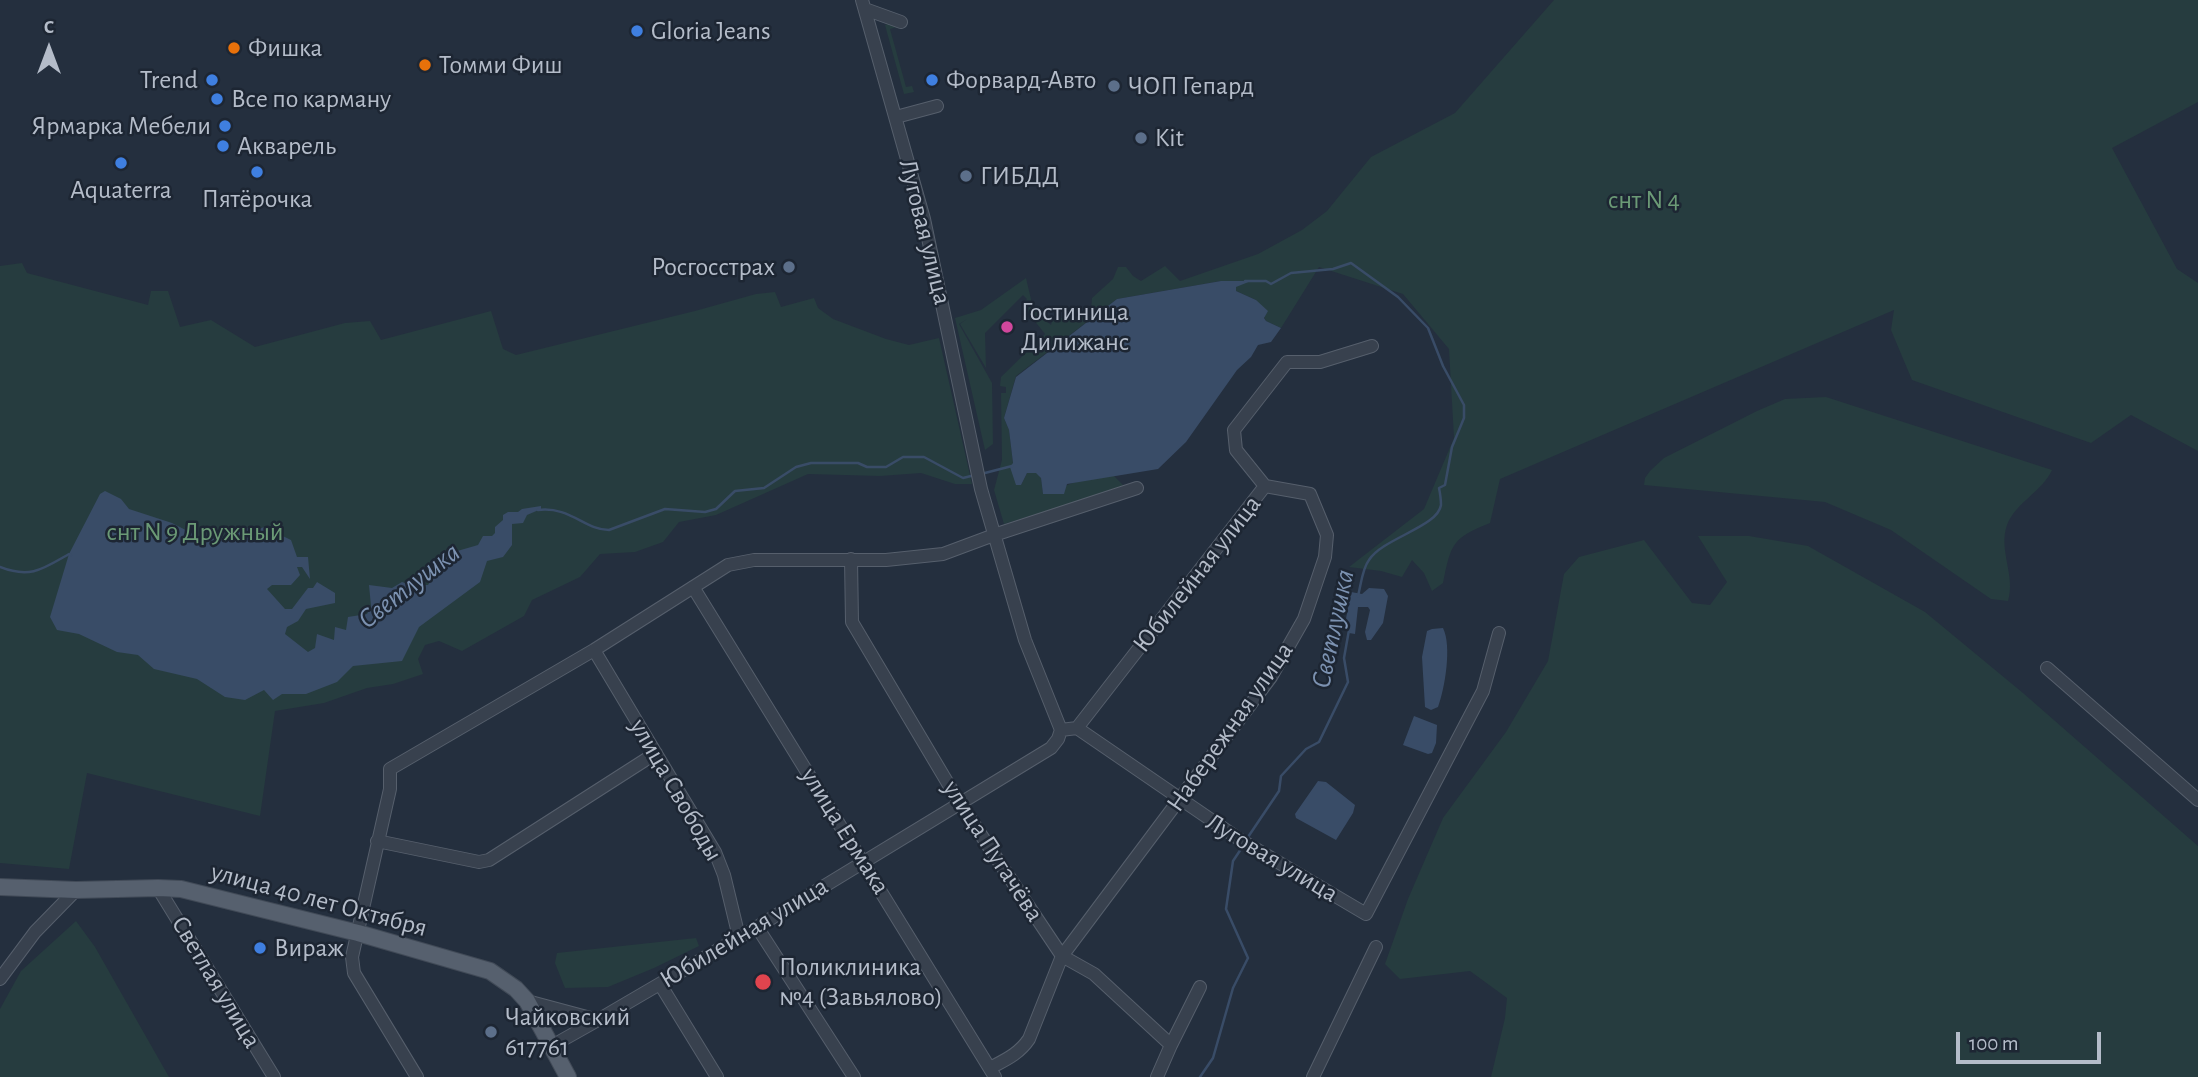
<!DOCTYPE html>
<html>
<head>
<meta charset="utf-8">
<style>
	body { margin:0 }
	#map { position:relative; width:2198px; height:1077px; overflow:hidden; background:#242f3e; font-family:"Alegreya Sans",sans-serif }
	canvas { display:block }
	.north { position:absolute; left:14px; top:14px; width:70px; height:70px; -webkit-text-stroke:5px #1d2633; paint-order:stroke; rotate:0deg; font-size:19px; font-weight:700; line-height:28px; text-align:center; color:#b4bcc9 }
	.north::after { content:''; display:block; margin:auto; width:24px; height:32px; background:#b4bcc9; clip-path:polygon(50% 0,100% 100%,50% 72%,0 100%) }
	.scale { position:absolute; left:1956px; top:1032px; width:145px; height:32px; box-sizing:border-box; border:4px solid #b4bcc9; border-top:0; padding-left:9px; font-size:21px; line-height:24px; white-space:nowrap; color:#b4bcc9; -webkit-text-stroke:5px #1d2633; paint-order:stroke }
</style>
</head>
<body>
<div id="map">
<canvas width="2198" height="1077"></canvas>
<div class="north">С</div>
<div class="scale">100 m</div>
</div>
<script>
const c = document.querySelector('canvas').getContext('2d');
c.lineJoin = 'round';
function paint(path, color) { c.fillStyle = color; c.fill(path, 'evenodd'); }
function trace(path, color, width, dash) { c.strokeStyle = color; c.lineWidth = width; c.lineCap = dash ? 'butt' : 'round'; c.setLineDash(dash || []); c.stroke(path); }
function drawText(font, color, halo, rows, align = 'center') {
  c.font = font + ' "Alegreya Sans",sans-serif'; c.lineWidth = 5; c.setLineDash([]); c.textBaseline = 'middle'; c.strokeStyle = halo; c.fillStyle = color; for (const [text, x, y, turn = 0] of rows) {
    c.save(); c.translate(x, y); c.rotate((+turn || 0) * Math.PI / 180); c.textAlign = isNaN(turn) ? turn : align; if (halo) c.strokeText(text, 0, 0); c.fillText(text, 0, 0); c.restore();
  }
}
const green = new Path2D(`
	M1554,0h644v102l-86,46 65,121 21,14v168l-67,-36 -40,28 -179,-63 -21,-50 3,-20 -394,169 -10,44c-38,15 -39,21 -47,60l-11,8 -8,-18 -12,-13 -10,17 -21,-6 -32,-4 75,-58 30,-71 -5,-89 -46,-55 -84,-27 -38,61 -15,-7 -10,-21 -20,-9 -5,-10h-10l-104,18 -101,77 -12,42 5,12 4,33 8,22 6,-12h10l4,5 2,16 38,-14 32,-5 12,12 -121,37 -10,-34 8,-30 -1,-67h5v-6l-6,-1 1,-9 44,-43 -23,-29 5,-6 -4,-4 -38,38 1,35 -26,-44 7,-5 -8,5 33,59 1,61 -8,6 -30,-132 26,-8 45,-32 7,30 18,17 2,-8c12,2 28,2 38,-6l1,-13 21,-19 5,-12h8l7,9 8,5 24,-15 15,15 78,-27 44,-24 25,-19 44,-54 84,-44z
	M895,22l2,5 -7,2 16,58 6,-1 2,6 -10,2 -19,-69z
	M22,263l5,10 121,32 3,-14h17l12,36 31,-7 44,27 90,-24 25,-2 11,19 110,-29 12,38 13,6 179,-44 61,-17 19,-2 6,15 33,-9 4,10 15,11 53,20 23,6 30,-7 33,146h-17l-34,-11 -41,3 -72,-2 -92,41 -37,7 -16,20 -28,10 -35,2 -20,23 -48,23 -8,16 -62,35 -23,-10 -14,4 -7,14 5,15 -30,10 -26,4 -43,15 -49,8 -15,105 -173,-43 -18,96 -69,-6v-597z
	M1826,397l226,73c-10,22 -36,32 -45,55 -9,25 9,51 1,76l-17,-2 -100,-69 -66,-28 -181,-17 1,-7 5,-7 14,-13 93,-47 28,-12z
	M1698,536h51l59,10 117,66 98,81 175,153v231h-707l14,-59 2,-20 -37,-27 -70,8 -15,-15 23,-65 35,-81 63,-86 42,-71 16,-87 15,-17 65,-17 48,63 18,2 17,-23z
	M76,921l19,26 74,130h-169v-68l21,-38z
	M696,938l3,8 -45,22 -46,19 -43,1 -10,-25 2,-10z`);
const water = new Path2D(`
	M1221,281h30l-15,6v4l20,9 12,11 -4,7 2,3 15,7 -10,14 -13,3 -7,12 -14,13 -51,72 -28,27 -91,15 -3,10h-21l-2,-16 -5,-5h-9l-6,12h-5l-6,-18 3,-4 -4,-33 -5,-12 12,-41 101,-78z
	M105,491l16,8 8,10 43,14 33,17 26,-4 4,-6 17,-3 5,3 7,-3 27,13 6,17h11l2,22 -8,-12h-5l3,8 -9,10h-19l-5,4 18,20h7l16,-21h5l4,-6 18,11v10l-29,6 -8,12 -11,6 -2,7 23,18 7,-4 2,-14 17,6 1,-13 11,3 2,-13 19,-3 4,-8 -2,-21 23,3 10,-6 9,3h17l4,-6 -4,-12h13l6,-13 31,-9 5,-9h9l3,-3v-6l8,-7v-5l5,-3h10l4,-3 19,-3v3l-14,6 -4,8 -11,1v21l-9,12 -16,4 -7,21 -61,45 -17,34 -49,5 -16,16 -31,12h-24l-9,6 -9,-10 -19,10 -20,-3 -28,-18 -43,-10 -16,-14 -21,-3 -38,-18 -22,-4 -7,-13 19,-63 31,-60z
	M1369,588l15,1 4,7 -5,27 -12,17h-4l-2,-8 5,-22 -2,-3h-10l-3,27 -6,-1 -4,-9 6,-32 11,2z
	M1443,628c9,18 2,60 -5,79l-7,3 -6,-3 -3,-50 5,-26 5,-2z
	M1414,716l23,9 -1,18 -4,10 -4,1 -25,-9z
	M1318,781l8,1 29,23 -2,8 -17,27 -40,-22 -1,-4z`);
const stream = new Path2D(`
	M1245,281h21l5,3 20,-11 42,-4 18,-6 47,34 30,31 15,38 21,39v13l-12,29 -7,38 -6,3c1,5 2,12 2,17 -3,22 -58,33 -72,55 -7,9 -8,25 -11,36
	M981,474l31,-8
	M538,510c32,-4 47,20 71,20l56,-21 40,3 11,-3 19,-18 29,-3 32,-21 15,-4h47l9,4h19l17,-10h21l39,21 12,-3
	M0,567c30,12 43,2 69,-13l2,1
	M1246,840l33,-49 2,-15 25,-27 13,-7 29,-60 -4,-24 5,-28
	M1200,1077l13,-19 20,-70 15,-30 -22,-49 7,-48 10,-15`);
const minor = new Path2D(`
	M862,0l62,219 57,270 44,151 36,90
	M865,9l36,13
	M896,117l41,-11
	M851,559l1,63 107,180 103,154 32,18 77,71 29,-58
	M693,587l302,490
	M594,650l121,202 9,23 15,62
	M2047,668l151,132
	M1077,728l188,-242
	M1061,730l16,-2 162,111 127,75 117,-223 16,-58
	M377,841l102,21 10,-2 167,-107
	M158,888l116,189
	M757,927l97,150
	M0,979l35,-47 41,-42
	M660,984l57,93
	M527,1001l71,19 159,-93 294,-179 7,-9 3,-9
	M550,1047l48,-27
	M990,1068c15,-8 29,-14 39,-29l33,-83 209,-279 33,-58 21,-62 2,-22 -17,-41 -45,-8 -29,-36 -2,-20 53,-68h33l52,-16
	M417,1077l-63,-104 -2,-16 38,-168v-20l204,-119 134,-85 26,-5h132l57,-6 51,-19 143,-47
	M1157,1077l14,-32
	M1313,1077l63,-130`);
const major = new Path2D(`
	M0,887l76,3 82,-2 23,1 177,44 132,38 26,18 11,12 41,76`);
const markers = [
	[637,31,7,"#3f7fe0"],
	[234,48,7,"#e8710a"],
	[425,65,7,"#e8710a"],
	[212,80,7,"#3f7fe0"],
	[932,80,7,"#3f7fe0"],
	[1114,86,7,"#5c6f8a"],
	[217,99,7,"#3f7fe0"],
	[225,126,7,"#3f7fe0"],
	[1141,138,7,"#5c6f8a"],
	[223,146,7,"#3f7fe0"],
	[121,163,7,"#3f7fe0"],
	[257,172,7,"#3f7fe0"],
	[966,176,7,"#5c6f8a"],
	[789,267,7,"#5c6f8a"],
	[1007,327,7,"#d1479c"],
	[260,948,7,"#3f7fe0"],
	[763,982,9,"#e0444e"],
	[491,1032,7,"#5c6f8a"]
];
const poiNames = [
	["Gloria Jeans",651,31],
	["Фишка",248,48],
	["Томми Фиш",439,65],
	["Trend",198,80,"right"],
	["Форвард-Авто",946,80],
	["ЧОП Гепард",1128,86],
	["Все по карману",231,99],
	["Ярмарка Мебели",211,126,"right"],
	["Kit",1155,138],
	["Акварель",237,146],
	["ГИБДД",980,176],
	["Aquaterra",121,190,"center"],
	["Пятёрочка",257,199,"center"],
	["Росгосстрах",775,267,"right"],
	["Гостиница",1021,312],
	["Дилижанс",1021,342],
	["Вираж",274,948],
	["Поликлиника",779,967],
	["№4 (Завьялово)",779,997],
	["Чайковский",505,1017],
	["617761",505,1047]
];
const parkNames = [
	["снт N 4",1644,200],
	["снт N 9 Дружный",195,532]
];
const streetNames = [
	["Луговая улица",925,232,76],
	["Юбилейная улица",1197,574,-52],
	["Набережная улица",1230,727,-55],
	["улица Свободы",676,790,60],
	["улица Ермака",845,831,58],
	["улица Пугачёва",993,851,57],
	["Луговая улица",1272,858,31],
	["улица 40 лет Октября",319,900,15],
	["Юбилейная улица",744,933,-31],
	["Светлая улица",216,982,59]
];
const waterNames = [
	["Светлушка",409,586,-38],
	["Светлушка",1333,629,-78]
];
paint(green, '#263c3f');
paint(water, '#394c67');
trace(stream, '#394c67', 2.5);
trace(minor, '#565f6c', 14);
trace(major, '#414a57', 18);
trace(minor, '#38414e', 12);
trace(major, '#56606e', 16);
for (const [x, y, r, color] of markers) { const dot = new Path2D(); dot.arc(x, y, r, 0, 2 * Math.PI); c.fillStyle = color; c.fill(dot); trace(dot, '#1d2633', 2.5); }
drawText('26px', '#b4bcc9', '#1d2633', poiNames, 'left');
drawText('26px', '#6b9a76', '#1d2633', parkNames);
drawText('26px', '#b4bcc9', '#1d2633', streetNames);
drawText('italic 28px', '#7c92b1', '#1d2633', waterNames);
</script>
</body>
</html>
